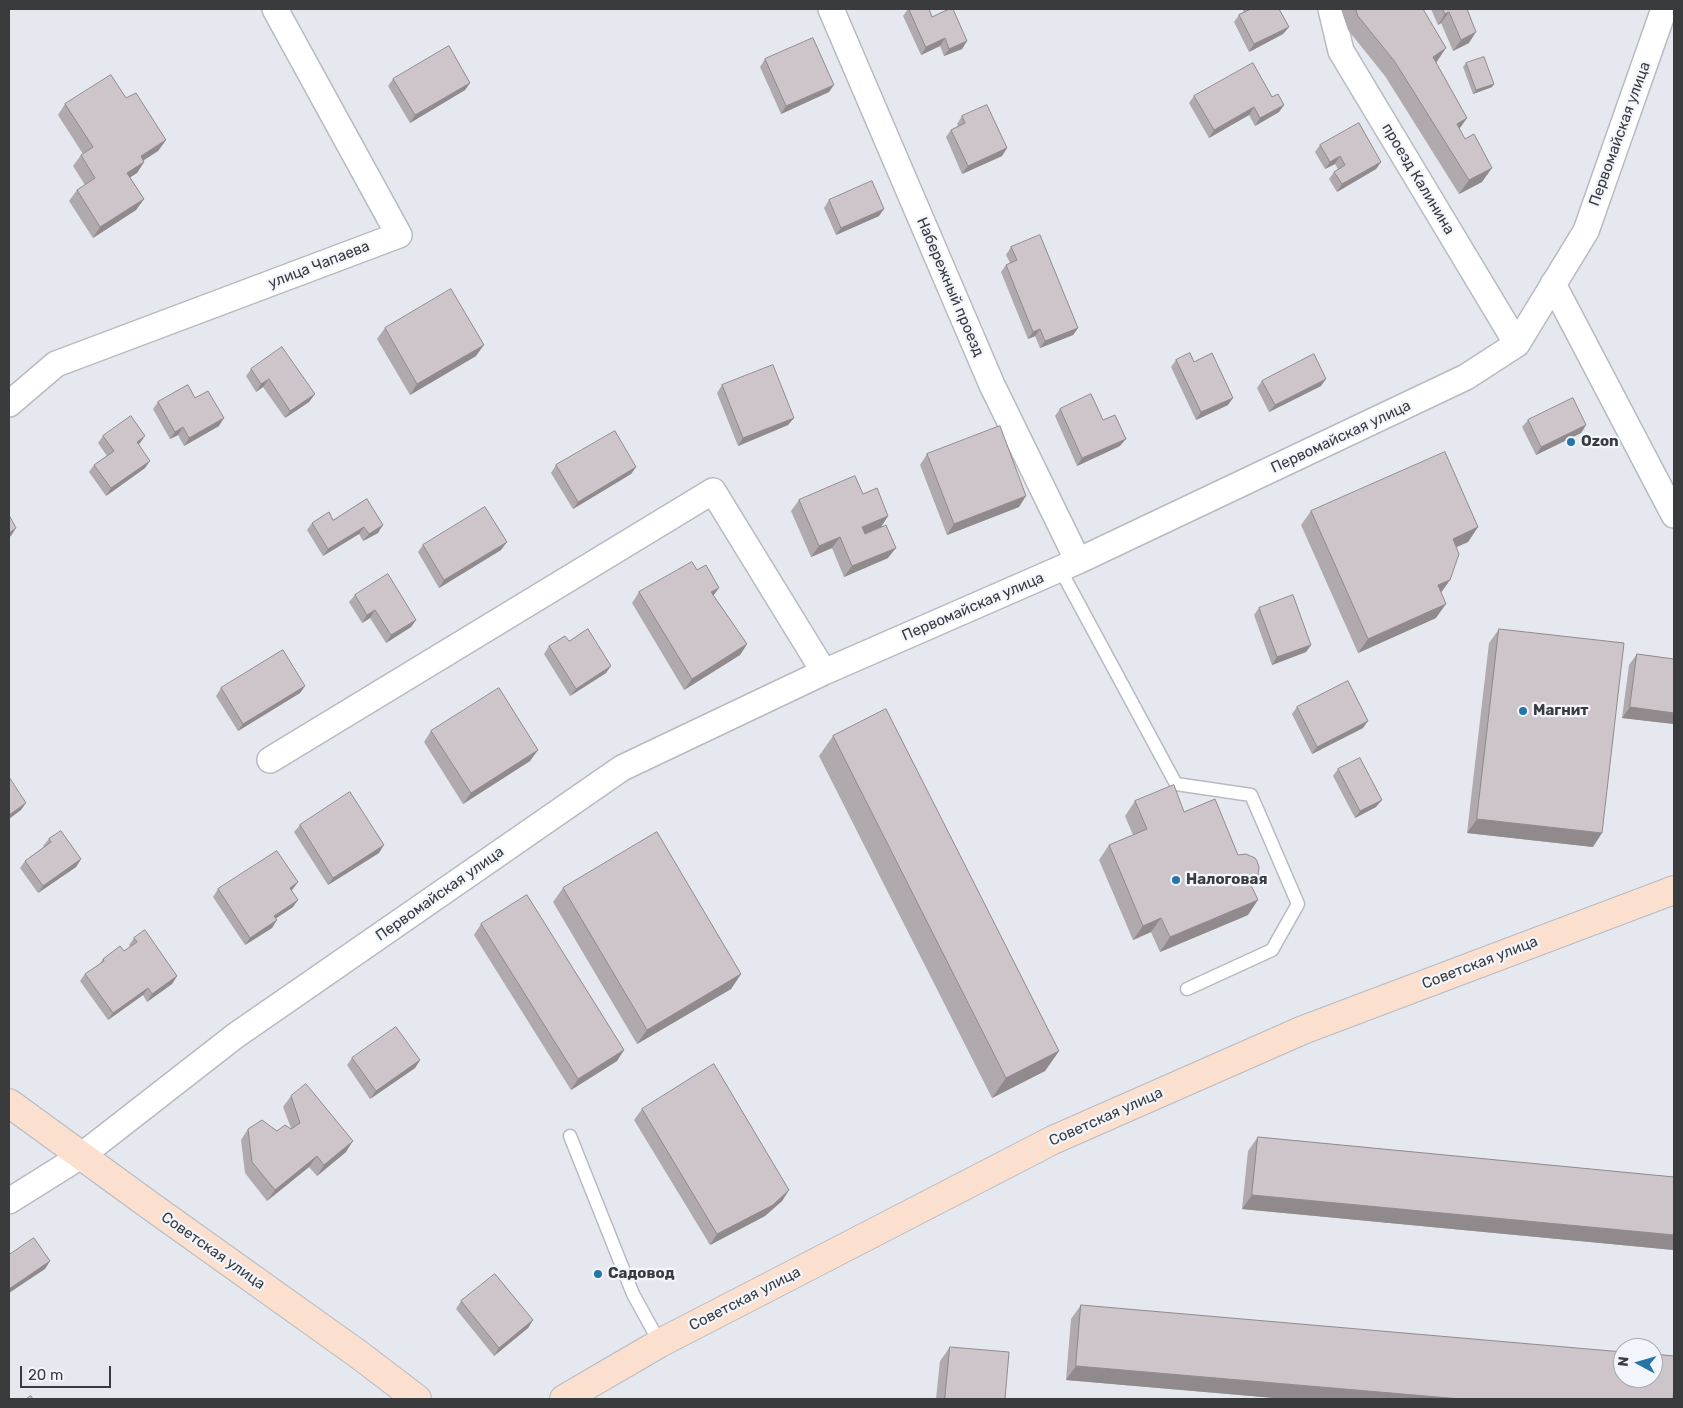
<!DOCTYPE html>
<html>
<head>
<meta charset="utf-8">
<style>
	body { margin:0 }
	#map { position:relative; width:1683px; height:1408px; overflow:hidden; background:#e5e8ef; font-family:Rubik,sans-serif }
	canvas { display:block }
	.frame { position:absolute; inset:0; border:10px solid #3a3b3d; pointer-events:none }
	.north { position:absolute; left:1613px; top:1338px; width:50px; height:50px; box-sizing:border-box; background:#f2f5fc; border:1px solid #a8abb0; border-radius:50%; rotate:276deg; font-size:14px; font-weight:700; line-height:20px; text-align:center; color:#3a3b3d }
	.north::after { content:''; display:block; margin:auto; width:18px; height:22px; background:#2775a7; clip-path:polygon(50% 0,100% 100%,50% 72%,0 100%) }
	.scale { position:absolute; left:20px; top:1366px; width:91px; height:22px; box-sizing:border-box; border:2px solid #3a3b3d; border-top:0; padding-left:6px; font-size:15px; line-height:18px; white-space:nowrap; color:#3a3b3d; -webkit-text-stroke:4px #f2f5fc; paint-order:stroke }
</style>
</head>
<body>
<div id="map">
<canvas width="1683" height="1408"></canvas>
<div class="frame"></div>
<div class="north">N</div>
<div class="scale">20 m</div>
</div>
<script>
const c = document.querySelector('canvas').getContext('2d');
c.lineJoin = 'round';
function trace(path, color, width, dash) { c.strokeStyle = color; c.lineWidth = width; c.lineCap = dash ? 'butt' : 'round'; c.setLineDash(dash || []); c.stroke(path); }
function paint(path, color) { c.fillStyle = color; c.fill(path, 'evenodd'); }
function drawText(font, color, halo, rows, align = 'center') {
  c.font = font + ' Rubik,sans-serif'; c.lineWidth = 4.5; c.setLineDash([]); c.textBaseline = 'middle'; c.strokeStyle = halo; c.fillStyle = color; for (const [text, x, y, turn = 0] of rows) {
    c.save(); c.translate(x, y); c.rotate((+turn || 0) * Math.PI / 180); c.textAlign = isNaN(turn) ? turn : align; if (halo) c.strokeText(text, 0, 0); c.fillText(text, 0, 0); c.restore();
  }
}
const lane = new Path2D(`
	M1060,569l116,215 75,11 47,109 -26,46 -85,39
	M570,1136l63,158 27,49`);
const street = new Path2D(`
	M831,9l161,376 86,176
	M1331,9l10,42 176,293
	M1553,284l121,231
	M9,404l47,-40 343,-129 -124,-226
	M270,760l443,-269 111,181
	M9,1201l72,-45 154,-120 387,-268 202,-96 254,-111 388,-184 51,-33 69,-113 78,-222`);
const secondary = new Path2D(`
	M9,1103l143,104 206,147 59,45
	M564,1399l96,-56 393,-203 250,-110 371,-140`);
const wall = new Path2D(`
	M908,9h21l3,8 35,24 -5,8 -18,7 -4,-10 -19,9 -18,-39z
	M1242,9h37l10,18 -6,7 -34,18 -15,-30 5,-7 5,-3z
	M1341,9h82l13,54 31,55 -8,11 23,53 -23,12 -74,-118 -37,-46z
	M1431,9h36l2,34 -16,8 -12,-28 -3,2z
	M765,59l64,33 -48,22 -21,-47z
	M1466,63l26,24 -19,7 -10,-27z
	M393,79l77,4 -5,7 -55,33 -22,-37z
	M1194,96l78,1 12,8 -5,7 -24,14 -6,-11 -40,23 -20,-35z
	M126,98l40,42 -8,11 -14,9v2l-7,11 -7,4 14,22 -8,11 -43,28 -24,-37 8,-11 8,-5 -12,-19 8,-11 2,-1 -25,-39 7,-11z
	M962,116l45,32 -5,8 -40,18 -16,-37 5,-7 7,-4 -1,-2z
	M1320,145l61,17 -5,7 -39,23 -8,-13 5,-7 4,-3 -3,-5 -10,5 -10,-17z
	M829,200l50,16 -43,19 -12,-27z
	M1011,247l67,81 -5,7 -33,13 -5,-12 -7,3 -27,-67 5,-7 4,-2 -4,-8z
	M385,328l91,28 -66,39 -33,-56z
	M1176,360l18,2 34,43 -32,15 -25,-53z
	M251,369l64,25 -6,8 -24,16 -22,-31 -7,5 -10,-16z
	M1262,381l59,5 -52,26 -12,-24z
	M722,385l72,33 -6,7 -50,21 -21,-53z
	M195,398l24,28 -35,20 -6,-11 -8,4 -17,-30 5,-7z
	M1060,409l43,11 17,26 -43,20 -22,-50z
	M1528,420l58,5 -5,8 -45,22 -14,-28z
	M103,436l37,7 -1,1 6,24 -39,28 -17,-24 5,-7 13,-9 -9,-13z
	M927,454l92,53 -72,28 -27,-70z
	M556,465l80,2 -5,7 -58,35 -22,-36z
	M863,494l25,22 -7,11 -16,7 23,24 -44,19 -12,-29 -21,9 -20,-46 8,-11z
	M367,499l11,34 -15,8 -4,-7 -36,22 -16,-26 5,-7 21,-3z
	M1311,511l167,16 -10,15 -12,5 -6,33 -9,12 -5,26 -78,35 -57,-128z
	M423,545l78,5 -62,38 -21,-36z
	M697,570l17,26 33,48 -7,11 -56,35 -52,-87 7,-11z
	M355,595l61,25 -5,7 -25,16 -16,-25 -8,5 -13,-21z
	M1259,608l52,37 -5,7 -34,13 -18,-50z
	M1499,629l94,218 -126,-14 22,-190z
	M569,641l37,32 -36,23 -26,-42 5,-8z
	M1637,654l37,5v65l-52,-6 7,-53z
	M305,686l-5,7 -62,38 -22,-35 5,-8z
	M1297,707l66,21 -51,26 -20,-40z
	M431,731l99,30 -67,43 -39,-62z
	M833,736l226,315 -14,20 -53,27 -173,-342z
	M1338,769l38,38 -21,11 -22,-42z
	M1135,801l49,11 67,74 -3,29 -88,37 -9,-20 -18,8 -34,-80 10,-15 24,-10 -8,-19z
	M300,825l79,28 -51,32 -34,-53z
	M49,839l32,20 -5,8 -38,26 -18,-25 5,-7 19,-14 -1,-1z
	M298,882l-6,8 1,17 -17,11 -4,10 -27,17 -32,-48 5,-8z
	M563,888l178,86 -10,15 -94,55 -84,-142z
	M481,924l143,126 -7,11 -46,29 -97,-155z
	M134,938l43,38 -5,8 -25,18 -4,-7 -35,25 -28,-39 5,-7 14,-9 4,-6 21,-8 6,-4 -1,-2z
	M352,1058l68,2 -5,8 -45,31 -23,-34z
	M291,1096l55,56 -29,24 -8,-9 -42,34 -22,-28 -4,-33 7,-11 29,2 14,-3 -8,-21z
	M642,1109l147,81 -7,11 -17,15 -55,29 -76,-125z
	M1258,1137l416,40v73l-432,-41 6,-58z
	M461,1301l72,19 -5,8 -34,28 -38,-47z
	M1081,1305l592,94h-387l-220,-19 5,-61z
	M950,1347l55,52h-69l4,-38z`);
const shadedWall = new Path2D(`
	M1449,12l-8,11 -3,2 7,-11z
	M1289,27l-6,7 -34,18 5,-8z
	M1476,32l-7,11 -16,8 8,-11z
	M945,38l-5,8 -19,9 5,-8z
	M967,41l-5,8 -18,7 5,-7z
	M1446,48l-10,15 -3,-6z
	M470,83l-5,7 -55,33 5,-8z
	M1494,84l-2,3 -19,7 3,-4z
	M834,85l-5,7 -48,22 5,-8z
	M1284,105l-5,7 -24,14 5,-8z
	M1254,107l-5,8 -40,23 5,-8z
	M1467,118l-10,14v-8z
	M166,140l-8,11 -25,16 8,-11z
	M1007,148l-5,8 -40,18 6,-8z
	M1340,156l-5,8 -10,5 5,-7z
	M144,162l-7,11 -17,11 7,-11z
	M1381,162l-5,7 -39,23 5,-8z
	M1492,168l-10,14 -23,12 10,-14z
	M144,199l-8,11 -43,28 7,-11z
	M884,209l-5,7 -43,19 5,-7z
	M1078,328l-5,7 -33,13 5,-7z
	M1040,329l-5,7 -7,3 5,-7z
	M484,345l-8,11 -66,39 7,-11z
	M269,379l-6,8 -7,5 5,-8z
	M1326,379l-5,7 -52,26 6,-7z
	M315,394l-6,8 -24,16 5,-7z
	M1233,398l-5,7 -32,15 5,-8z
	M224,418l-5,8 -35,20 5,-8z
	M794,418l-6,7 -50,21 5,-8z
	M1586,425l-5,8 -45,22 5,-8z
	M183,427l-5,8 -8,4 5,-7z
	M145,436l-5,7 -8,6 5,-7z
	M1126,439l-6,7 -43,20 5,-8z
	M150,461l-5,7 -39,28 5,-8z
	M636,467l-5,7 -58,35 5,-7z
	M1026,496l-7,11 -72,28 7,-11z
	M888,516l-7,11 -27,11 8,-11z
	M383,525l-5,8 -15,8 6,-7z
	M364,527l-5,7 -36,22 5,-7z
	M1478,527l-10,15 -25,11 10,-14z
	M16,528l-5,8 -2,1v-4z
	M840,537l-8,11 -21,9 8,-11z
	M507,542l-6,8 -62,38 5,-8z
	M896,548l-8,10 -44,19 8,-11z
	M1450,580l-10,14 -2,-9z
	M719,588l-8,11v-7z
	M1446,604l-10,14 -78,35 10,-14z
	M375,610l-5,8 -8,5 5,-8z
	M416,620l-5,7 -25,16 5,-8z
	M747,644l-7,11 -56,35 8,-11z
	M1311,645l-5,7 -34,13 5,-8z
	M611,666l-5,7 -36,23 6,-7z
	M305,686l-5,7 -62,38 5,-7z
	M1630,707l44,6v11l-52,-6z
	M1368,721l-5,7 -51,26 5,-7z
	M538,750l-8,11 -67,43 8,-11z
	M1382,800l-6,7 -21,11 5,-7z
	M26,803l-5,7 -12,9v-4z
	M1477,819l125,14 -9,14 -126,-14z
	M384,845l-5,8 -51,32 5,-7z
	M81,859l-5,8 -38,26 5,-7z
	M1258,876l-10,14 2,-7z
	M298,882l-6,8 -7,5 5,-7z
	M298,900l-5,7 -24,16 5,-7z
	M1258,900l-10,15 -88,37 10,-15z
	M1161,918l-10,14 -18,8 10,-14z
	M277,920l-5,8 -27,17 5,-7z
	M741,974l-10,15 -94,55 10,-14z
	M177,976l-5,8 -25,18 5,-8z
	M148,988l-5,7 -35,25 5,-7z
	M624,1050l-7,11 -46,29 7,-11z
	M1059,1051l-14,20 -53,27 14,-20z
	M420,1060l-5,8 -45,31 6,-8z
	M353,1141l-7,11 -29,24 7,-11z
	M317,1156l-8,11 -42,34 8,-11z
	M789,1190l-7,11 -17,15 -55,29 7,-11z
	M1252,1195l422,40v15l-432,-41z
	M50,1261l-5,8 -36,24v-4z
	M533,1320l-5,8 -34,28 5,-8z
	M1076,1366l385,33h-175l-220,-19z`);
const building = new Path2D(`
	M909,9h20l3,8 17,-8h4l14,32 -18,8 -4,-11 -19,9z
	M1251,9h28l10,18 -35,17 -15,-29z
	M1356,9h67l23,39 -13,9 34,61 -10,6 8,15 9,-5 18,34 -23,12 -74,-118 -37,-46z
	M1443,9h24l9,23 -15,8 -12,-28 -4,2z
	M813,38l21,47 -48,21 -21,-47z
	M449,46l21,37 -55,32 -22,-36z
	M1484,57l10,27 -18,6 -10,-27z
	M1253,63l19,34 6,-3 6,11 -24,13 -6,-11 -40,23 -20,-34z
	M111,75l15,23 10,-5 30,47 -25,16 3,6 -17,11 17,26 -44,28 -23,-37 18,-12 -14,-23 12,-8 -28,-43z
	M987,105l20,43 -39,18 -17,-36 14,-7 -3,-7z
	M1359,123l22,39 -39,22 -8,-12 11,-7 -5,-9 -10,6 -10,-17z
	M872,181l12,28 -43,19 -12,-28z
	M1040,235l38,93 -33,13 -5,-12 -7,3 -27,-67 11,-5 -6,-13z
	M451,289l33,56 -67,39 -32,-56z
	M282,347l33,47 -25,17 -21,-32 -8,5 -10,-15z
	M1190,353l4,9 18,-9 21,45 -32,14 -25,-52z
	M1314,354l12,25 -51,26 -13,-24z
	M773,365l21,53 -51,20 -21,-53z
	M188,385l7,13 13,-7 16,27 -35,20 -6,-11 -8,5 -17,-30z
	M1091,394l12,26 12,-5 11,24 -44,19 -22,-49z
	M1573,398l13,27 -45,22 -13,-27z
	M131,416l14,20 -8,6 13,19 -39,27 -17,-23 20,-14 -11,-15z
	M1000,426l26,70 -72,28 -27,-70z
	M615,431l21,36 -58,35 -22,-37z
	M1445,452l33,75 -25,12 6,15 -9,26 -12,5 8,19 -78,35 -57,-128z
	M855,476l8,18 14,-6 11,28 -26,11 3,7 21,-9 10,23 -44,18 -12,-29 -21,9 -20,-46z
	M367,499l16,26 -14,9 -5,-7 -36,22 -16,-26 17,-11 4,8z
	M485,507l22,35 -63,38 -21,-35z
	M9,515l7,13 -7,5z
	M692,562l5,8 9,-5 13,23 -8,4 36,52 -55,35 -53,-87z
	M388,574l28,46 -25,15 -16,-25 -8,5 -12,-20z
	M1293,595l18,50 -34,12 -18,-49z
	M588,629l23,37 -35,23 -27,-43 16,-10 4,5z
	M1499,629l125,14 -22,190 -125,-14z
	M283,650l22,36 -62,38 -22,-36z
	M1637,654l37,5v54l-44,-6z
	M1348,681l20,40 -51,26 -20,-40z
	M499,688l39,62 -67,43 -40,-62z
	M886,709l173,342 -53,27 -173,-342z
	M1360,758l22,42 -22,11 -22,-42z
	M9,777l17,26 -17,12z
	M1174,785l10,27 31,-13 23,56 8,-1 9,4 2,3 2,6 -1,9 -8,7 8,17 -88,37 -9,-19 -18,8 -34,-81 38,-16 -12,-28z
	M350,792l34,53 -51,33 -33,-53z
	M61,831l20,28 -38,27 -18,-25 26,-19 -2,-3z
	M657,832l84,142 -94,56 -84,-142z
	M277,851l21,31 -8,6 8,12 -24,16 3,4 -27,18 -32,-49z
	M527,895l97,155 -46,29 -97,-155z
	M145,930l32,46 -25,18 -4,-6 -35,25 -28,-39 19,-13 -1,-2 17,-13 4,5 13,-9 -3,-4z
	M396,1027l24,33 -44,31 -24,-33z
	M714,1064l75,126 -16,15 -56,29 -75,-125z
	M306,1084l47,57 -29,24 -7,-9 -42,34 -23,-28 -4,-33 14,-9 15,11 8,-6 6,4 9,-6 -9,-27z
	M1258,1137l416,40v58l-422,-40z
	M34,1238l16,23 -41,28v-34z
	M495,1274l38,46 -34,28 -38,-47z
	M1081,1305l542,47v26h30v-24l21,2v27l-1,16h-212l-385,-33z
	M950,1347l59,5 -4,47h-60z
	M31,1396l2,3h-7z`);
const markers = [
	[1571,442,5,"#2775a7"],
	[1523,711,5,"#2775a7"],
	[1176,880,5,"#2775a7"],
	[598,1274,5,"#2775a7"]
];
const streetNames = [
	["Первомайская улица",1620,134,-70],
	["проезд Калинина",1418,179,59],
	["улица Чапаева",319,265,-21],
	["Набережный проезд",950,287,67],
	["Первомайская улица",1341,437,-25],
	["Первомайская улица",973,607,-23],
	["Первомайская улица",440,894,-35],
	["Советская улица",1480,963,-21],
	["Советская улица",1106,1117,-24],
	["Советская улица",213,1251,35],
	["Советская улица",745,1299,-27]
];
const poiNames = [
	["Ozon",1581,442],
	["Магнит",1533,711],
	["Налоговая",1186,880],
	["Садовод",608,1274]
];
trace(lane, '#b8bac1', 15);
trace(street, '#b8bac1', 28);
trace(secondary, '#b8bac1', 30);
trace(lane, '#fff', 12);
trace(street, '#fff', 25);
trace(secondary, '#fbe0cf', 28);
paint(wall, '#b0a9ad');
paint(shadedWall, '#908a8d');
paint(building, '#cdc5c9');
trace(building, '#908a8d', 1);
for (const [x, y, r, color] of markers) { const dot = new Path2D(); dot.arc(x, y, r, 0, 2 * Math.PI); c.fillStyle = color; c.fill(dot); trace(dot, '#f2f5fc', 2); }
drawText('15px', '#3a3b3d', '#f2f5fc', streetNames);
drawText('bold 15px', '#3a3b3d', '#f2f5fc', poiNames, 'left');
</script>
</body>
</html>
